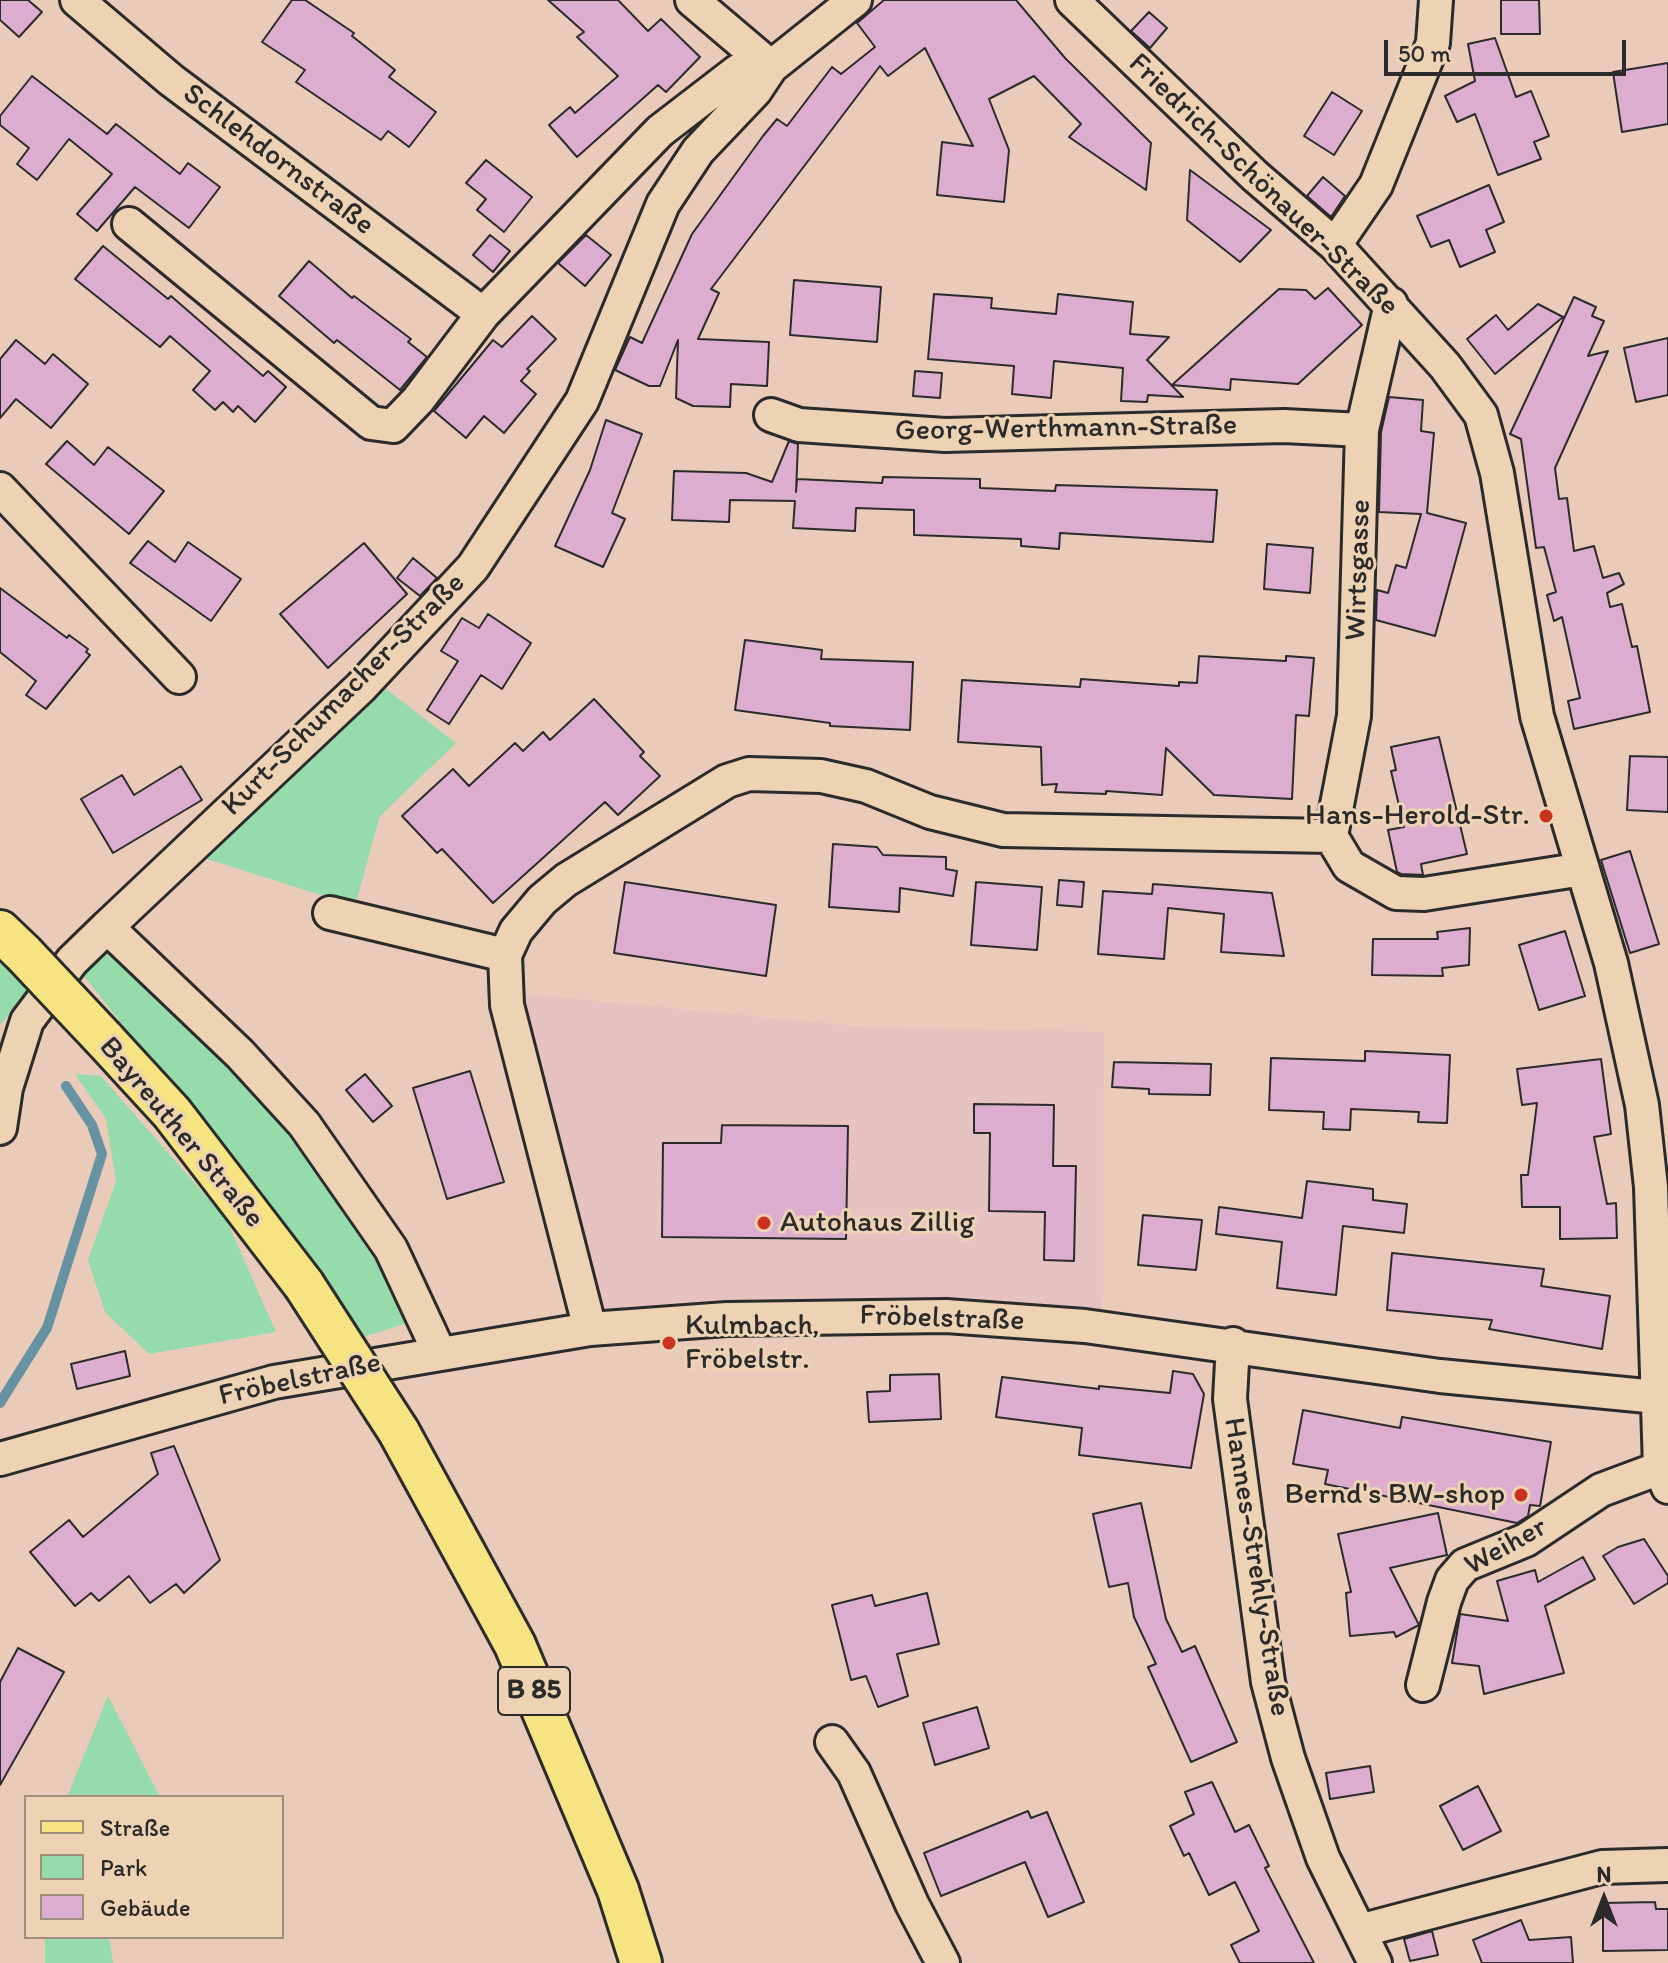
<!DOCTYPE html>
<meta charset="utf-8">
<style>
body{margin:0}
#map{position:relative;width:1668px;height:1963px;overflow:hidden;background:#eacbb9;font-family:Itim,sans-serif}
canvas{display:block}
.legend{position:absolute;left:24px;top:1795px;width:260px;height:144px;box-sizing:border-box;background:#edd2b4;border:2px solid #9f8f7d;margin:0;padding:10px 14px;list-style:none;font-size:24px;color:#2b2b2b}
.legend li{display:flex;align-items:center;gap:16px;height:40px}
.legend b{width:40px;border:2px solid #9f8f7d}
.north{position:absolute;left:1564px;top:1859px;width:80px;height:80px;-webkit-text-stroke:6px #edd2b4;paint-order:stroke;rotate:0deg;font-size:22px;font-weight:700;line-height:32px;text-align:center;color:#2b2b2b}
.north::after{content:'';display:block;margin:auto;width:28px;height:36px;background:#2b2b2b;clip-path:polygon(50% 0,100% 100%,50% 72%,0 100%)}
.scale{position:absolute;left:1384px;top:40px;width:242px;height:36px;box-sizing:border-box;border:4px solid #2b2b2b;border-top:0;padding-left:10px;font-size:24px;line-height:28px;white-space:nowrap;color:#2b2b2b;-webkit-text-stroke:6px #edd2b4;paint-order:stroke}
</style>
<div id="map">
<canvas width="1668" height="1963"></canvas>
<ul class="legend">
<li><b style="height:10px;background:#f6e381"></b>Straße</li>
<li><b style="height:22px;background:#96dcaa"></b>Park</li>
<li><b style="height:22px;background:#dcadcf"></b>Gebäude</li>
</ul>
<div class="north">N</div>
<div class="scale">50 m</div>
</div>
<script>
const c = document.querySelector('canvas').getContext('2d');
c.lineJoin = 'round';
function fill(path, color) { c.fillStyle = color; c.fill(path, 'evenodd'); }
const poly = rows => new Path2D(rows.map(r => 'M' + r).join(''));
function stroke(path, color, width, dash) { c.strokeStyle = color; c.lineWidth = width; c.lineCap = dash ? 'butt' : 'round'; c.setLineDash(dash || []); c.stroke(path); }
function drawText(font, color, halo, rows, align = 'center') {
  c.font = font + ' Itim,sans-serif'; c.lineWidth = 6; c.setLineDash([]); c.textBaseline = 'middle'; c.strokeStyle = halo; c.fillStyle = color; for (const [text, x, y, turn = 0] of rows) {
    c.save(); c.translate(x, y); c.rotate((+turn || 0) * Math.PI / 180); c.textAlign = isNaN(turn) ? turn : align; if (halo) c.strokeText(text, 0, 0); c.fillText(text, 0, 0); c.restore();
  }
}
const built = poly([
 [526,994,865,1027,1104,1032,1103,1319,600,1315,520,1007]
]);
const green = poly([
 [381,685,456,743,380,816,355,906,201,857],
 [107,927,240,1054,423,1318,363,1337,307,1257,72,961],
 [0,954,33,989,0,1025],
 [75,1074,101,1076,226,1219,276,1332,149,1354,105,1312,88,1260,116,1181,106,1119],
 [108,1696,160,1797,67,1797],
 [45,1937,109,1937,113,1963,45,1963]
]);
const stream = poly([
 [0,1403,47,1328,102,1154,92,1125,66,1086]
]);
const building = poly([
 [0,0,28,0,42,12,19,37,0,20,0,0],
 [292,0,305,0,354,33,352,36,395,70,389,77,436,112,409,147,388,131,381,140,296,82,305,70,262,42,292,0],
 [548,0,618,0,648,31,661,19,700,57,666,92,658,85,577,157,549,125,570,107,575,113,618,76,577,37,584,32,548,0],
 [884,0,1016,0,1065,58,1151,143,1146,190,1069,137,1081,124,1034,76,989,99,1009,150,1004,202,937,195,942,142,973,146,925,48,888,76,880,66,711,289,719,293,698,339,769,342,767,386,731,384,730,407,693,406,676,398,678,340,660,386,649,386,615,370,630,337,642,343,692,234,763,136,777,119,787,126,832,67,841,74,875,47,857,23,884,0],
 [1501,0,1539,0,1540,34,1501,34,1501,0],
 [1149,12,1167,28,1150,48,1131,31,1149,12],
 [1495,38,1516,97,1531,91,1549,136,1534,142,1541,159,1498,175,1475,114,1457,122,1445,96,1475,81,1468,44,1495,38],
 [1668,63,1668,124,1622,132,1613,72,1668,63],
 [32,76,107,134,116,124,180,174,188,163,220,187,189,228,135,187,97,231,77,214,112,174,69,139,37,180,17,164,29,148,0,125,0,116,32,76],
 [1332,92,1362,111,1334,155,1304,136,1332,92],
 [486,160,532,197,504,232,477,210,486,199,466,183,486,160],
 [1190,170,1271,230,1240,262,1187,220,1190,170],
 [1323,177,1345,196,1331,217,1307,196,1323,177],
 [1489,185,1504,222,1486,230,1495,252,1460,267,1449,240,1431,247,1417,216,1489,185],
 [490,235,510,251,493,272,473,255,490,235],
 [586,235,611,255,585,286,558,263,586,235],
 [103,246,168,299,171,296,263,376,268,371,286,387,255,422,238,406,233,412,223,402,215,410,193,390,210,371,170,336,160,347,75,279,103,246],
 [309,261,352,298,354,296,411,339,408,342,427,357,400,390,337,340,334,343,279,296,309,261],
 [794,280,881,287,877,342,790,335,794,280],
 [1328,288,1362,325,1298,384,1231,379,1230,390,1172,385,1279,289,1306,290,1315,299,1328,288],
 [934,294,992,298,991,308,1056,314,1058,294,1133,302,1130,334,1169,337,1147,360,1183,397,1148,395,1147,402,1121,401,1123,368,1054,361,1051,398,1012,394,1014,366,928,359,934,294],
 [1574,297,1596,307,1592,316,1604,321,1588,356,1608,351,1555,468,1559,499,1567,498,1574,551,1594,546,1603,578,1619,573,1624,584,1607,593,1610,607,1622,604,1632,647,1637,646,1650,712,1574,729,1568,701,1580,698,1562,617,1554,621,1547,595,1556,592,1544,547,1536,548,1521,439,1510,434,1574,297],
 [1538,304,1563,317,1495,374,1467,339,1496,315,1508,330,1538,304],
 [532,316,556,339,527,369,530,371,521,381,536,394,504,433,484,416,466,438,434,411,493,340,502,347,532,316],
 [1668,338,1668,395,1636,402,1624,348,1668,338],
 [16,340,45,364,53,354,88,384,51,428,16,399,0,418,0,359,16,340],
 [915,371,942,373,940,398,913,396,915,371],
 [1389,397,1423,400,1421,431,1434,433,1427,513,1466,523,1435,636,1376,620,1377,590,1388,593,1396,565,1406,568,1421,514,1379,512,1381,432,1389,397],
 [606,420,642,434,612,513,625,519,603,567,555,546,590,470,606,420],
 [67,441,94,465,108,447,164,491,129,534,46,464,67,441],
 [789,441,798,444,796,492,797,479,882,483,883,477,980,479,980,488,1055,491,1056,485,1217,490,1213,542,1060,533,1059,549,1021,546,1021,539,914,535,914,510,856,508,855,531,793,528,795,501,730,500,729,522,672,520,674,471,746,473,772,482,789,441],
 [148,541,175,562,188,542,241,579,211,621,130,563,148,541],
 [364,543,407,594,328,668,280,614,364,543],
 [1267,544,1313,548,1310,593,1264,589,1267,544],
 [413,558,437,578,420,596,397,578,413,558],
 [0,588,67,638,69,635,88,649,86,652,90,655,46,709,26,695,36,681,0,652,0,588],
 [488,614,531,643,502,689,481,675,449,724,427,710,458,661,441,651,462,618,479,628,488,614],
 [745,640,822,650,821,659,913,662,910,730,830,726,830,723,735,710,745,640],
 [1199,656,1286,661,1286,656,1314,658,1309,716,1296,715,1292,799,1214,795,1166,748,1162,795,1106,791,1106,794,1055,792,1057,784,1042,785,1041,747,958,742,962,680,1080,687,1081,679,1179,686,1179,682,1197,683,1199,656],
 [594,699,644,752,640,756,660,776,618,815,605,802,493,903,442,849,437,853,402,816,453,769,469,786,515,743,523,751,543,732,550,740,594,699],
 [1439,737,1467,854,1421,864,1423,875,1401,874,1397,872,1388,830,1404,827,1391,771,1396,770,1391,747,1439,737],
 [1630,756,1668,757,1668,812,1627,810,1630,756],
 [181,766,202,800,113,853,81,799,122,775,134,795,181,766],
 [833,844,877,847,883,855,946,857,946,869,957,871,953,896,900,888,899,912,829,907,833,844],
 [1630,851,1659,944,1630,953,1601,860,1630,851],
 [1059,880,1084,882,1082,907,1057,905,1059,880],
 [625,882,776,905,766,976,614,953,625,882],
 [976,882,1042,887,1037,950,971,945,976,882],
 [1153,884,1272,893,1284,956,1221,952,1224,914,1168,908,1164,959,1098,954,1103,891,1152,894,1153,884],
 [1470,928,1469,965,1442,968,1443,976,1372,975,1373,939,1438,939,1437,932,1470,928],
 [1565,931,1585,996,1539,1010,1519,945,1565,931],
 [1365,1051,1450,1055,1447,1123,1418,1122,1419,1112,1351,1109,1350,1130,1323,1129,1324,1112,1269,1110,1271,1058,1365,1061,1365,1051],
 [1601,1059,1611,1134,1594,1137,1607,1204,1616,1203,1617,1238,1560,1239,1560,1207,1522,1207,1521,1175,1528,1175,1537,1103,1522,1105,1517,1069,1601,1059],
 [1114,1062,1211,1064,1210,1095,1149,1094,1149,1089,1112,1087,1114,1062],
 [470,1071,504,1182,447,1199,413,1088,470,1071],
 [365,1074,392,1106,373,1122,346,1090,365,1074],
 [974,1104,1054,1105,1053,1166,1076,1166,1074,1261,1044,1260,1045,1212,989,1211,990,1133,974,1133,974,1104],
 [722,1125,848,1126,846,1239,662,1237,663,1143,721,1143,722,1125],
 [1307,1181,1373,1189,1373,1200,1407,1204,1404,1233,1343,1226,1336,1295,1277,1288,1282,1242,1216,1234,1219,1207,1302,1218,1307,1181],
 [1143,1215,1202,1220,1196,1270,1138,1265,1143,1215],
 [1392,1253,1544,1269,1541,1286,1610,1296,1602,1349,1489,1329,1492,1320,1387,1310,1392,1253],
 [125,1351,130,1376,77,1389,71,1364,125,1351],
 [1173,1371,1193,1374,1204,1394,1191,1468,1079,1455,1082,1428,996,1417,1002,1377,1099,1389,1099,1386,1170,1393,1173,1371],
 [939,1374,941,1419,869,1422,867,1392,890,1391,890,1375,939,1374],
 [1303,1410,1400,1428,1402,1417,1551,1442,1540,1506,1530,1505,1528,1516,1517,1523,1325,1484,1328,1470,1293,1464,1303,1410],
 [174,1446,220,1560,184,1593,176,1584,150,1603,129,1576,99,1601,91,1593,75,1606,30,1552,69,1520,83,1537,158,1474,151,1453,174,1446],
 [1141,1503,1166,1619,1182,1652,1195,1646,1237,1742,1191,1762,1148,1667,1156,1664,1134,1617,1128,1583,1109,1587,1093,1514,1141,1503],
 [1438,1513,1447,1555,1390,1568,1419,1625,1396,1637,1394,1632,1350,1636,1346,1593,1351,1592,1338,1534,1438,1513],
 [1644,1539,1668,1576,1668,1583,1634,1604,1603,1556,1618,1547,1644,1539],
 [1583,1557,1595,1579,1545,1606,1564,1673,1484,1694,1479,1666,1452,1663,1460,1614,1508,1621,1497,1581,1535,1570,1538,1582,1583,1557],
 [927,1593,939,1644,897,1654,908,1696,878,1707,866,1676,851,1680,832,1605,872,1595,875,1606,927,1593],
 [18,1648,64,1672,0,1785,0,1682,18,1648],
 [977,1707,989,1748,935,1765,923,1723,977,1707],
 [1370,1766,1374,1792,1330,1799,1326,1773,1370,1766],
 [1212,1782,1235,1832,1249,1825,1269,1866,1265,1868,1314,1963,1240,1963,1231,1945,1259,1931,1235,1882,1209,1895,1189,1853,1184,1856,1170,1826,1194,1814,1185,1792,1212,1782],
 [1478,1786,1501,1831,1463,1850,1440,1806,1478,1786],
 [1028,1811,1031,1818,1047,1812,1084,1902,1048,1917,1025,1862,941,1896,924,1853,1028,1811],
 [1655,1902,1656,1909,1668,1909,1668,1950,1603,1951,1603,1903,1655,1902],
 [1521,1920,1529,1940,1571,1937,1573,1963,1482,1963,1473,1940,1521,1920],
 [1432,1931,1438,1955,1410,1961,1404,1939,1432,1931]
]);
const minor = poly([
 [77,0,171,80,483,314],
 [692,0,771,67],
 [1072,0,1255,176,1335,245,1445,366,1481,415,1497,473,1537,716,1611,963,1642,1105,1651,1187,1660,1468,1668,1487],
 [129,224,371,423,393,426,418,400,483,314,660,131,738,71,771,67],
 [1335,245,1376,185,1433,43,1436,0],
 [771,415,799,425,945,435,1284,426,1362,430],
 [0,489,179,677],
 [1331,836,1354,716,1362,430,1391,304],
 [330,913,505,955],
 [0,1128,6,1088,27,1021,72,961,107,927],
 [590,1329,507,1005,505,955,516,931,542,900,566,880,727,781,749,774,821,776,866,786,930,812,1003,830,1331,836,1349,866,1396,893,1424,894,1583,869],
 [1233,1344,1230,1399,1268,1682,1288,1758,1323,1858,1375,1963],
 [439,1352,391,1249,304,1124,240,1054,107,927,361,687,473,567,582,401,663,204,698,151,755,91,771,67,855,0],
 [0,1459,274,1382,590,1329,727,1319,946,1316,1085,1326,1440,1376,1668,1398],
 [1423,1685,1444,1602,1452,1580,1465,1565,1526,1540,1601,1490,1660,1468],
 [832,1742,854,1773,912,1904,943,1963],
 [1359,1931,1602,1867,1668,1865]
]);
const major = poly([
 [0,931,23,953],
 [104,1039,172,1113,304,1285],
 [399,1432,515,1645,618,1890,641,1963]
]);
const majorBridge = poly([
 [23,953,104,1039],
 [304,1285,399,1432]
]);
const markers = [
 [1546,816,8,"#c8321e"],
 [764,1223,8,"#c8321e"],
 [669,1343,8,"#c8321e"],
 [1521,1495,8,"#c8321e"]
];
const shields = [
 [534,1691,72]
];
const shieldNames = [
 ["B 85",534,1691]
];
const streetNames = [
 ["Schlehdornstraße",278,160,37],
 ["Friedrich-Schönauer-Straße",1263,185,44],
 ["Georg-Werthmann-Straße",1066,429,-1],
 ["Wirtsgasse",1359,570,-88],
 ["Kurt-Schumacher-Straße",344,695,-45],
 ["Bayreuther Straße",181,1133,50],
 ["Fröbelstraße",942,1319,2],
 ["Fröbelstraße",300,1380,-12],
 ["Weiher",1506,1547,-29],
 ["Hannes-Strehly-Straße",1256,1567,81]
];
const poiNames = [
 ["Hans-Herold-Str.",1530,816],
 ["Autohaus Zillig",780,1223,"left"],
 ["Kulmbach,",685,1326,"left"],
 ["Fröbelstr.",685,1360,"left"],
 ["Bernd's BW-shop",1505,1495]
];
fill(built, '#e6c2c0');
fill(green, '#96dcaa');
stroke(stream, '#6792a2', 10);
fill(building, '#dcadcf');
stroke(building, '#2b2b2b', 2);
stroke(minor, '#2b2b2b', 38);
stroke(major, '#2b2b2b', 46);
stroke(minor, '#edd2b4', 32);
stroke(major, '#f6e381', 40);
stroke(majorBridge, '#2b2b2b', 46, []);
stroke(majorBridge, '#f6e381', 40);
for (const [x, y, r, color] of markers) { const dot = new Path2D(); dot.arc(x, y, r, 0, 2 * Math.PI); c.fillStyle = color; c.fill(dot); stroke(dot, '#edd2b4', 3); }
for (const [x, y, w] of shields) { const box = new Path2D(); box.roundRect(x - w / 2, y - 24, w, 48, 6); c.fillStyle = '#edd2b4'; c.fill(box); stroke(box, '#2b2b2b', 2); }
drawText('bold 28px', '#2b2b2b', null, shieldNames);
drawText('30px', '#2b2b2b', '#edd2b4', streetNames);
drawText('30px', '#2b2b2b', '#edd2b4', poiNames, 'right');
</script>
